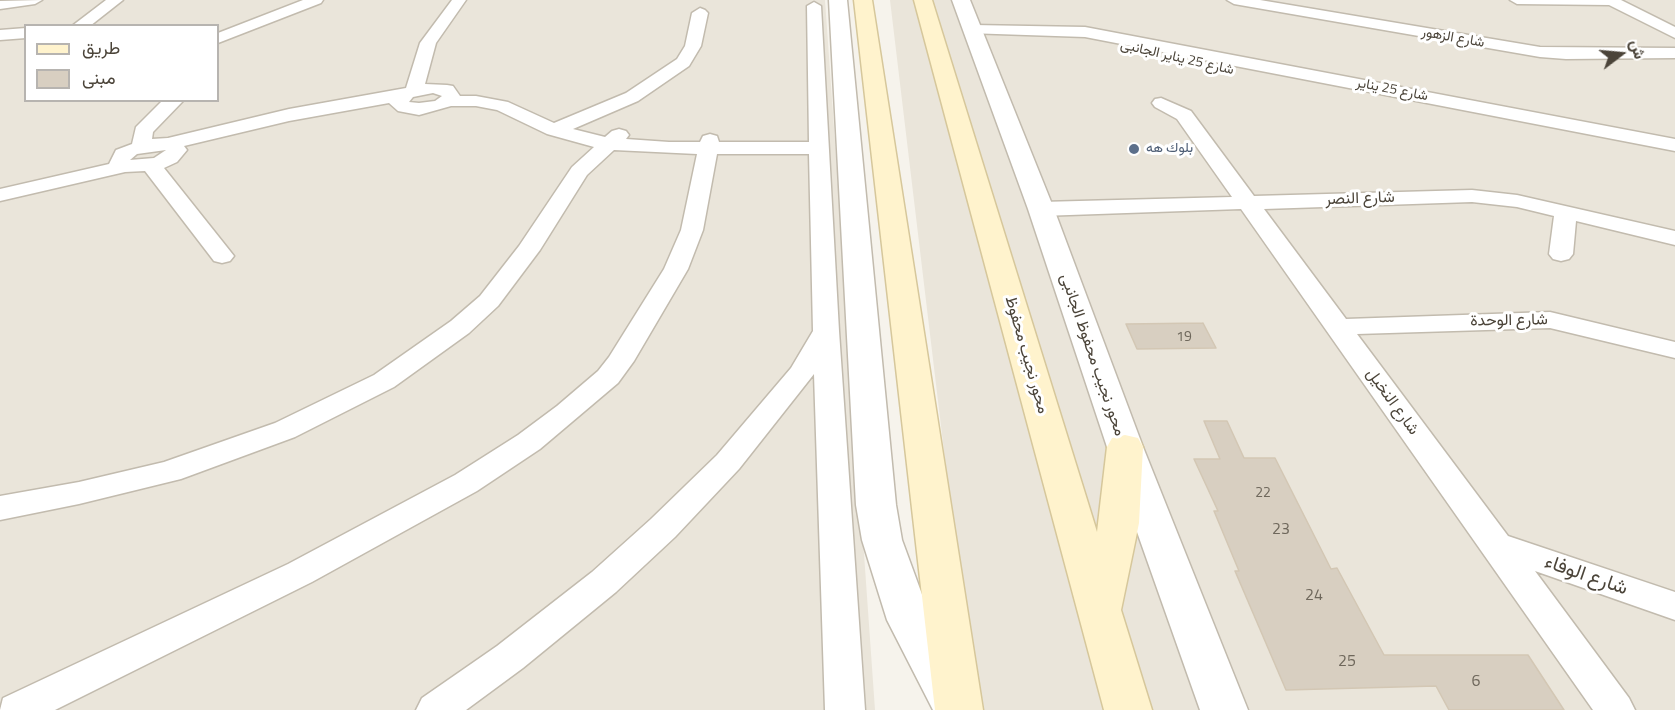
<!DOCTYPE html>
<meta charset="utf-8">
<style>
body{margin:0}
#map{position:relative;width:1675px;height:710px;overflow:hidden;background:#f6f3ec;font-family:"Titillium Web",Vazirmatn,sans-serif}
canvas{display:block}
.legend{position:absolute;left:24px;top:24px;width:195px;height:78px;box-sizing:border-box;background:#fff;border:2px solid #b7b4b0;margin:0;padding:8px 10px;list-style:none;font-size:18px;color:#4b4439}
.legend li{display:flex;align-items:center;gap:12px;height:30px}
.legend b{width:30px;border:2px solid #b7b4b0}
.north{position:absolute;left:1591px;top:24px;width:60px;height:60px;-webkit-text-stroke:4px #fff;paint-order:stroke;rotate:74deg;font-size:16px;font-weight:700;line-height:24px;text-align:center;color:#4b4439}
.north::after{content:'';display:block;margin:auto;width:21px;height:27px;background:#4b4439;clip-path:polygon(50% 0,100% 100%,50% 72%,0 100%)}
</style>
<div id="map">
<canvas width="1675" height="710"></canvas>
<ul class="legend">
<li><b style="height:8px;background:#fff3cd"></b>طريق</li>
<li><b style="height:16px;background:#d8cfc1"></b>مبنى</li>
</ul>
<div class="north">ش</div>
</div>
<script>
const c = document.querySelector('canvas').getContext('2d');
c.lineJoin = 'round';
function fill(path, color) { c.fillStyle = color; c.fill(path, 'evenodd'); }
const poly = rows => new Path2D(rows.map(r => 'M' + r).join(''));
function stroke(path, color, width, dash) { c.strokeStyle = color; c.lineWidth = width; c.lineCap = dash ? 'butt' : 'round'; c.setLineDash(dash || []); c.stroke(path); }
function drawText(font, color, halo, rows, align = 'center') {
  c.font = font + ' "Titillium Web",Vazirmatn,sans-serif'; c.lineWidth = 6; c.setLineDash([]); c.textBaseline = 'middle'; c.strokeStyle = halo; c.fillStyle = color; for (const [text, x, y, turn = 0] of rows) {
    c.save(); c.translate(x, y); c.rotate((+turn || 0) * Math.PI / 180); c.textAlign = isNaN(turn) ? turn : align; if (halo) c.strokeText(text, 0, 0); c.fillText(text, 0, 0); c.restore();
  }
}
const residential = poly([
 [0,0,825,0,875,710,0,710],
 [26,26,218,26,218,100,26,100],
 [890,0,1675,0,1675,710,975,710]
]);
const building = poly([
 [1203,323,1216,348,1137,349,1126,324,1203,323],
 [1204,421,1227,421,1244,458,1275,458,1331,569,1337,568,1384,655,1528,655,1564,710,1449,710,1436,686,1286,690,1235,571,1239,571,1214,511,1218,511,1194,459,1220,459,1204,421]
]);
const minor = poly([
 [42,0,35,4,0,9,0,1,42,0],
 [106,0,123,0,90,26,72,26,106,0],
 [303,0,323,0,321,3,218,43,218,33,303,0],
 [452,0,466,0,436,43,425,84,447,85,453,86,460,96,476,96,508,102,554,123,626,93,677,59,685,46,692,13,700,8,705,10,708,13,701,46,689,66,638,101,573,129,605,137,612,131,619,129,626,131,629,135,626,139,669,142,700,142,703,136,710,134,717,136,719,142,809,142,807,6,814,2,821,6,839,331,865,710,825,710,814,374,739,469,675,537,616,592,523,668,466,710,416,710,422,698,497,646,592,572,651,519,717,455,791,368,813,331,809,154,717,154,703,230,688,269,634,361,618,383,540,449,477,491,312,582,55,710,0,710,3,698,288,564,455,475,518,435,557,406,598,371,609,357,664,269,681,230,697,154,614,150,587,175,540,250,498,306,469,333,394,387,295,437,181,479,79,504,0,520,0,496,79,482,164,462,275,423,374,375,451,321,480,296,519,246,572,167,594,147,547,134,497,110,476,106,451,106,419,115,398,111,389,103,289,121,184,146,187,150,177,162,164,168,234,256,230,261,222,263,214,261,145,171,125,172,0,201,0,189,109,164,116,150,132,144,136,127,163,100,184,100,153,132,152,139,168,138,289,109,406,88,420,43,452,0],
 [433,93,442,96,435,101,419,103,409,102,413,97,433,93],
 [166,150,154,158,130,160,137,154,166,150],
 [1227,0,1260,0,1540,47,1675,48,1675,58,1566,59,1540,57,1234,4,1227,0],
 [1510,0,1621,0,1675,27,1675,38,1609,5,1517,4,1510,0],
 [973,25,1085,27,1675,139,1675,151,1085,37,967,33,965,30,973,25],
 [26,28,26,38,0,40,0,30,26,28],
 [1161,98,1191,111,1254,196,1472,190,1517,195,1675,231,1675,245,1576,221,1573,254,1569,259,1561,261,1553,259,1549,254,1554,216,1517,207,1472,202,1264,209,1346,319,1550,312,1675,342,1675,358,1550,328,1357,334,1508,536,1675,592,1675,620,1535,571,1629,698,1635,710,1593,710,1241,209,1041,216,1033,214,1030,209,1033,204,1041,202,1232,197,1177,119,1155,107,1152,103,1155,99,1161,98]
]);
const tertiary = poly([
 [829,0,847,0,896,505,902,540,931,619,982,710,933,710,887,620,862,540,856,505,829,0],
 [952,0,970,0,1054,209,1143,447,1248,710,1200,710,1107,447,1028,209,952,0]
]);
const secondary = poly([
 [854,0,872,0,983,710,935,710,854,0],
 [914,0,932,0,1097,532,1107,447,1112,438,1125,435,1138,438,1143,447,1139,523,1121,610,1152,710,1104,710,914,0]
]);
const markers = [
 [1134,149,6,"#5c6f8a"]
];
const farStreetnames = [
 ["شارع الزهور",1453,38,10],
 ["شارع 25 يناير الجانبى",1177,58,13],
 ["شارع 25 يناير",1392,90,11]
];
const farServicenames = [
 ["بلوك هه",1146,149]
];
const numberNames = [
 ["19",1184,338],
 ["22",1263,494]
];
const streetNames = [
 ["شارع النصر",1360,199,-2],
 ["شارع الوحدة",1509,321,-1],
 ["محور نجيب محفوظ",1026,355,74],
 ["محور نجيب محفوظ الجانبى",1092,355,71],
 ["شارع النخيل",1392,402,54]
];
const nearNumbernames = [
 ["23",1281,530],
 ["24",1314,596],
 ["25",1347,662],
 ["6",1476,682]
];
const nearStreetnames = [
 ["شارع الوفاء",1586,576,19]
];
fill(residential, '#eae5da');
fill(building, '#d8cfc1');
stroke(building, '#d3c7b4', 1.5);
stroke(minor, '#c2bbae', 3);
stroke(tertiary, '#c2bbae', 3);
stroke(secondary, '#d6c79b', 3);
fill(minor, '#fff');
fill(tertiary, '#fff');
fill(secondary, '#fff3cd');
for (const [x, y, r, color] of markers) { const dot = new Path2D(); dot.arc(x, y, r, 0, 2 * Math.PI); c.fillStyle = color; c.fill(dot); stroke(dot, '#fff', 2); }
drawText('14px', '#4b4439', '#fff', farStreetnames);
drawText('14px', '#4e5e75', '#fff', farServicenames, 'left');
drawText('14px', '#6e675b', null, numberNames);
drawText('16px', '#4b4439', '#fff', streetNames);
drawText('16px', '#6e675b', null, nearNumbernames);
drawText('20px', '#4b4439', '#fff', nearStreetnames);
</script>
